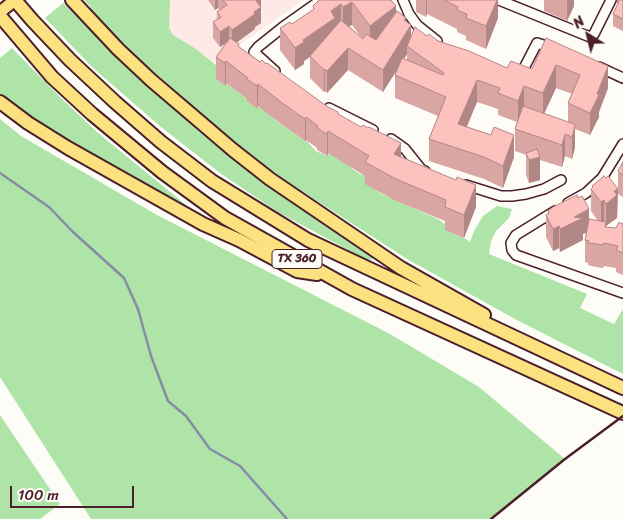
<!DOCTYPE html>
<style>
body{margin:0}
#map{position:relative;width:623px;height:519px;overflow:hidden;background:#fdfcf7;font-family:Sriracha,sans-serif}
canvas{display:block}
.north{position:absolute;left:563px;top:10px;width:50px;height:50px;-webkit-text-stroke:4px #fdfcf7;paint-order:stroke;rotate:324deg;font-size:14px;font-weight:700;line-height:20px;text-align:center;color:#4a1f2b}
.north::after{content:'';display:block;margin:auto;width:18px;height:22px;background:#4a1f2b;clip-path:polygon(50% 0,100% 100%,50% 72%,0 100%)}
.scale{position:absolute;left:10px;top:486px;width:124px;height:22px;box-sizing:border-box;border:2px solid #4a1f2b;border-top:0;padding-left:6px;font-size:15px;line-height:18px;white-space:nowrap;color:#4a1f2b;-webkit-text-stroke:4px #fdfcf7;paint-order:stroke}
</style>
<div id="map">
<canvas width="623" height="519"></canvas>
<div class="north">N</div>
<div class="scale">100 m</div>
</div>
<script>
const c = document.querySelector('canvas').getContext('2d');
c.lineJoin = 'round';
function fill(path, color) { c.fillStyle = color; c.fill(path, 'evenodd'); }
const poly = rows => new Path2D(rows.map(r => 'M' + r).join(''));
function stroke(path, color, width, dash) { c.strokeStyle = color; c.lineWidth = width; c.lineCap = dash ? 'butt' : 'round'; c.setLineDash(dash || []); c.stroke(path); }
function drawText(font, color, halo, rows, align = 'center') {
  c.font = font + ' Sriracha,sans-serif'; c.lineWidth = 4.5; c.setLineDash([]); c.textBaseline = 'middle'; c.strokeStyle = halo; c.fillStyle = color; for (const [text, x, y, turn = 0] of rows) {
    c.save(); c.translate(x, y); c.rotate((+turn || 0) * Math.PI / 180); c.textAlign = isNaN(turn) ? turn : align; if (halo) c.strokeText(text, 0, 0); c.fillText(text, 0, 0); c.restore();
  }
}
const built = poly([
 [159,0,304,0,197,74,166,52]
]);
const green = poly([
 [84,0,170,0,169,28,173,35,196,49,222,70,217,80,224,85,226,83,248,100,257,109,263,101,275,120,305,141,306,140,316,151,327,156,328,153,353,166,351,168,360,174,370,176,366,184,384,195,395,198,394,200,438,219,446,225,445,230,464,238,470,242,474,231,483,216,497,206,512,209,509,218,496,231,491,241,489,254,587,294,580,308,614,324,623,309,623,374,515,319,407,259,291,184,243,150,144,63,89,10,91,7],
 [63,3,111,51,198,131,240,165,291,202,368,253,373,259,367,260,276,211,220,173,161,127,92,67,48,21,45,18],
 [12,48,61,98,97,132,186,205,185,207,181,206,119,174,9,103,0,96,0,58],
 [0,119,21,136,157,215,390,334,479,387,565,459,491,519,91,519,0,377],
 [0,415,60,504,40,519,0,519]
]);
const stream = poly([
 [0,173,49,207,73,232,124,278,138,309,151,356,168,401,186,416,210,449,240,466,287,519]
]);
const minor = poly([
 [403,0,409,14,417,25,437,41],
 [499,0,590,37,594,34,611,0],
 [599,67,623,78],
 [275,71,254,52,258,47,283,27,321,0],
 [518,75,522,72,537,43,552,48],
 [329,108,373,130],
 [391,139,405,149,421,169,425,171],
 [466,185,501,196,512,196,526,194,544,189,561,180],
 [568,203,586,193,602,178,623,144],
 [555,211,516,235,511,243,512,250,516,255,623,293]
]);
const major = poly([
 [0,12,15,0]
]);
const highway = poly([
 [15,0,32,20,70,60,115,102,161,142,212,181,308,240,623,388],
 [72,0,118,49,151,80,233,150,270,179,401,268,484,315],
 [0,16,52,77,92,114,162,172,225,218,352,289,623,413],
 [0,102,28,123,68,148,203,224,239,240,297,271,317,274]
]);
const rail = poly([
 [491,519,565,459,623,416]
]);
const wall = poly([
 [208,0,261,0,261,23,255,27,255,29,237,42,239,47,260,62,338,114,476,207,464,238,445,230,445,221,396,201,365,184,365,176,328,153,327,156,317,150,317,148,306,140,305,141,281,124,258,106,257,109,247,101,247,99,226,83,225,86,216,79,216,57,226,43,220,47,213,38,213,22,217,19,217,12,220,10,218,8,215,10],
 [391,0,396,13,406,21,411,36,427,36,507,68,532,69,546,38,608,88,599,112,599,117,590,135,575,129,575,148,572,159,565,156,562,167,540,160,540,180,529,183,526,175,526,155,515,151,515,129,517,122,498,115,498,109,477,102,467,127,514,157,503,188,484,179,429,161,429,139,438,116,395,98,395,75,397,69,383,92,348,70,327,93,325,91,324,92,310,78,310,57,304,61,304,64,295,70,280,50,280,28,292,24,313,10,313,6,317,2],
 [352,25,361,37,349,26],
 [407,54,407,60,404,59],
 [556,88,572,94,568,103,568,122,544,114],
 [416,0,498,0,498,18,486,49,466,40,466,36,457,32,457,29,427,14,426,17,416,12],
 [544,0,574,0,574,6,567,21,544,11],
 [617,0,623,0,623,31,613,26,613,14,617,5],
 [623,162,623,197,618,194,617,218,606,226,606,225,606,227,616,228,622,224,623,223,623,275,616,272,616,268,604,266,603,268,596,267,588,265,588,263,585,262,585,240,586,233,583,234,583,240,560,252,559,248,553,251,546,237,546,215,548,214,548,211,598,221,591,211,591,189,592,188,592,186,618,188,618,171]
]);
const shadedWall = poly([
 [215,0,218,0,218,8,215,10],
 [258,0,261,0,261,23,255,27,255,29,232,46,232,30],
 [426,0,427,0,427,14,426,17],
 [497,0,498,0,498,18,486,49,486,26],
 [567,0,574,0,574,6,567,21],
 [352,2,352,25,343,29,343,7],
 [341,4,341,26,310,56,310,57,304,61,304,64,295,70,295,48,331,11],
 [396,6,396,28,370,48,370,26],
 [406,18,406,33,411,25,411,47,407,46,407,54,383,92,383,70],
 [229,26,229,41,220,47,220,32],
 [348,48,348,70,327,93,327,71],
 [226,61,226,83,225,86,225,63],
 [556,65,556,88,543,116,543,93],
 [608,66,608,88,599,112,599,117,590,135,590,113],
 [325,69,325,91,324,92,324,70],
 [477,80,477,102,458,146,458,124],
 [258,84,258,106,257,109,257,86],
 [524,86,524,108,518,123,518,101],
 [306,117,306,140,305,141,305,119],
 [575,126,575,148,572,159,572,137],
 [328,131,328,153,327,156,327,134],
 [565,134,565,156,562,167,562,145],
 [514,135,514,157,503,188,503,166],
 [401,143,401,165,394,154],
 [540,157,540,180,529,183,529,160],
 [476,185,476,207,464,238,464,215],
 [618,189,617,218,606,226,606,204,614,191],
 [604,200,604,223,601,225,601,202],
 [589,209,589,231,583,234,583,240,560,252,560,229,574,217],
 [559,226,559,248,553,251,553,229]
]);
const building = poly([
 [223,0,258,0,256,1,261,7,254,12,255,14,232,30,229,26,220,32,213,22,221,17,217,12,227,5,223,0],
 [319,0,391,0,396,6,370,26,352,2,343,7,341,4,331,11,335,18,303,40,304,42,295,48,280,28,290,22,292,24,314,9,313,6,319,0],
 [444,0,497,0,486,26,466,18,467,14,457,10,458,7,444,0],
 [617,0,623,0,623,19,613,14,619,1,617,0],
 [397,11,406,18,404,20,411,25,383,70,348,48,327,71,325,69,324,70,310,56,341,20,363,39,366,34,376,40,397,11],
 [415,27,427,36,429,34,438,41,469,51,507,68,511,61,532,69,546,38,608,66,597,94,599,95,590,113,568,103,580,75,556,65,543,93,524,86,518,101,498,93,500,88,477,80,458,124,491,135,494,127,514,135,503,166,484,157,429,139,446,97,395,75,402,58,443,75,444,73,407,46,415,27],
 [230,38,239,44,238,46,260,62,262,60,266,64,267,63,328,107,338,112,338,114,361,127,363,125,368,128,369,127,401,143,394,154,456,180,457,177,476,185,464,215,445,207,446,200,396,179,365,162,369,156,328,131,327,134,317,128,318,126,306,117,305,119,281,102,258,84,257,86,247,79,248,78,226,61,225,63,216,57,230,38],
 [523,106,574,124,575,126,572,137,565,134,562,145,515,129,523,106],
 [537,149,540,157,529,160,526,153,537,149],
 [623,162,623,175,618,171,623,162],
 [604,176,606,178,608,176,618,189,614,191,617,195,606,204,604,200,601,202,591,189,593,187,592,186,604,176],
 [577,195,578,198,582,196,589,209,574,217,583,218,560,229,559,226,553,229,546,215,549,213,548,211,553,207,577,195],
 [589,219,606,222,605,227,616,228,619,222,622,224,623,223,623,253,616,250,618,246,604,243,603,245,596,244,588,243,589,241,585,240,589,219]
]);
const shields = [
 [297,259,50]
];
const shieldNames = [
 ["TX 360",297,259]
];
fill(built, '#fdeae6');
fill(green, '#aee4a7');
stroke(stream, '#858da6', 2.5);
stroke(minor, '#4a1f2b', 12);
stroke(major, '#4a1f2b', 15);
stroke(highway, '#4a1f2b', 16);
stroke(minor, '#fdfcf7', 9);
stroke(major, '#fbe180', 11);
stroke(highway, '#fbe180', 12);
stroke(rail, '#4a1f2b', 2.5);
fill(wall, '#daa6a3');
fill(shadedWall, '#b18785');
fill(building, '#fdc1be');
stroke(building, '#b18785', 1);
for (const [x, y, w] of shields) { const box = new Path2D(); box.roundRect(x - w / 2, y - 9.5, w, 19, 4); c.fillStyle = '#fdfcf7'; c.fill(box); stroke(box, '#4a1f2b', 1); }
drawText('bold 12px', '#4a1f2b', null, shieldNames);
</script>
